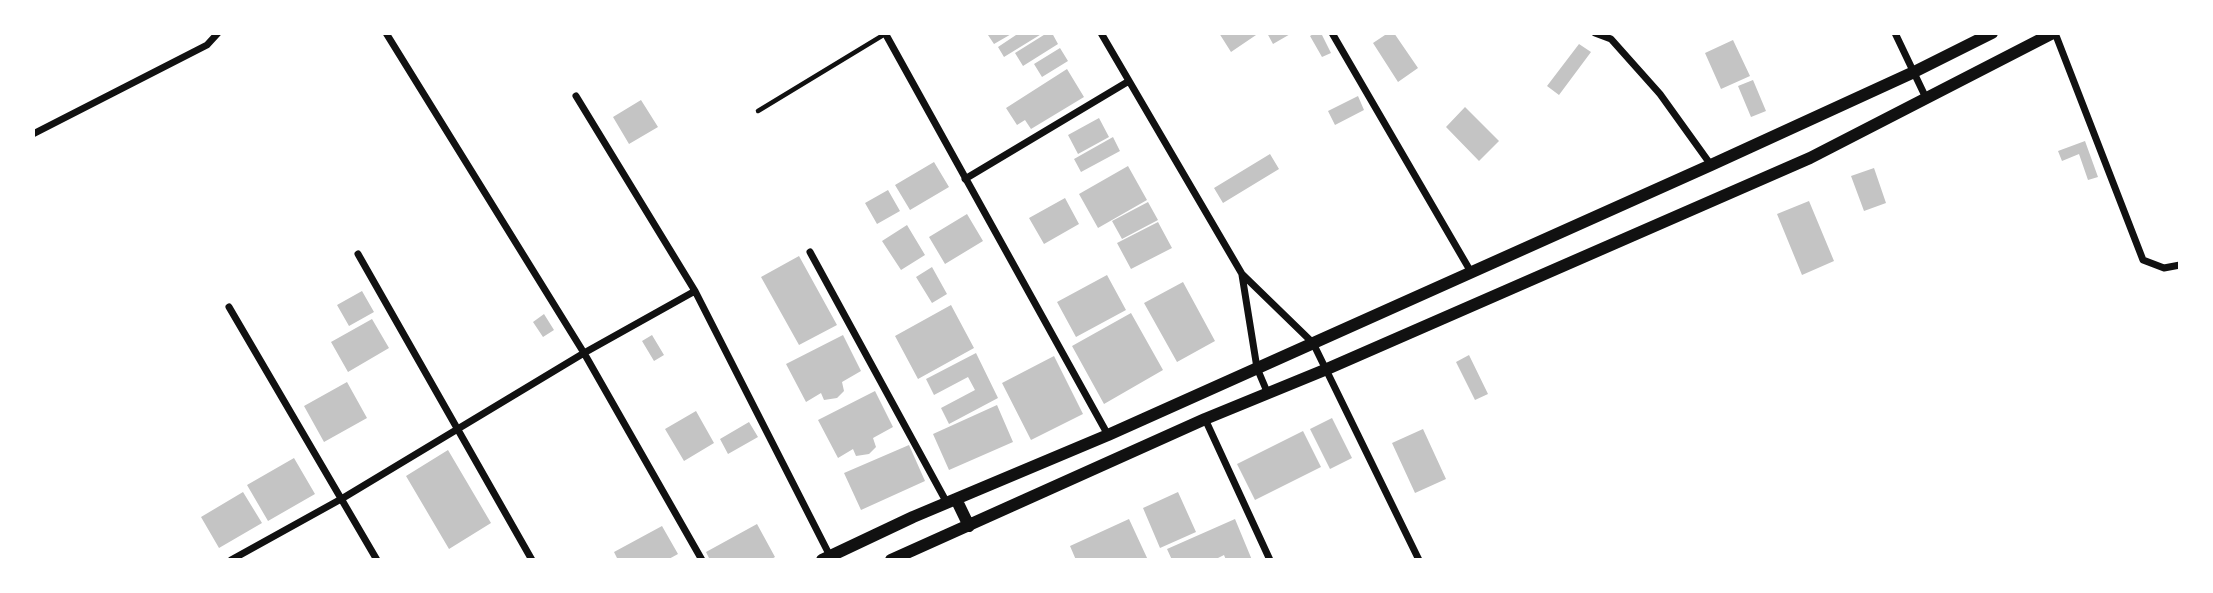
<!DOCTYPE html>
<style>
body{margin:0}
#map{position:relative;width:2213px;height:593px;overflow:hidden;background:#fff;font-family:"Source Serif 4",serif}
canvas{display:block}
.frame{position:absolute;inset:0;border:35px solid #fff;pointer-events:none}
</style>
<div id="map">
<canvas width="2213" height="593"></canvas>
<div class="frame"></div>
</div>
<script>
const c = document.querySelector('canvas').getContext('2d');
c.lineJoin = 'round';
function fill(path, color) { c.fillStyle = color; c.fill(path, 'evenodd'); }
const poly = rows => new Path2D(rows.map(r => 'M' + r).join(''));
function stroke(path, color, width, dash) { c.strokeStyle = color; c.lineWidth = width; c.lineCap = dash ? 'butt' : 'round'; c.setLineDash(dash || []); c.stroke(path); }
const building = poly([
 [990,33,1013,33,994,44,988,35],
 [1019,33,1043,33,1004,57,998,47],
 [1047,33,1052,33,1058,44,1023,66,1015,53],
 [1219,33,1259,33,1231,52],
 [1267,33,1292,33,1273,44],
 [1315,33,1321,33,1331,53,1322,57,1310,36],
 [1388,33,1394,33,1418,68,1398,82,1373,43],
 [1733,40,1750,76,1721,89,1705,53],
 [1579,44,1591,52,1559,95,1547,86],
 [1060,48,1068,61,1042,77,1034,64],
 [1067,69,1084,97,1031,129,1025,120,1017,125,1006,108],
 [1753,80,1766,111,1751,117,1738,86],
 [1358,96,1364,110,1335,125,1328,111],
 [641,100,658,127,629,144,613,117],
 [1465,107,1499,141,1479,161,1446,127],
 [1099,118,1109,137,1078,154,1068,135],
 [1113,137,1120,151,1081,172,1074,159],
 [2085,141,2098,177,2088,180,2079,154,2062,161,2058,151],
 [1270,154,1279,169,1223,203,1214,188],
 [934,162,949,187,910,210,895,185],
 [1128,166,1147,200,1098,228,1079,194],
 [1874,168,1886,203,1864,211,1851,176],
 [888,190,900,211,877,224,865,203],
 [1065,198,1079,224,1044,244,1029,218],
 [1809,201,1834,261,1802,275,1777,214],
 [1148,202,1158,220,1122,239,1112,221],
 [967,214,983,241,945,264,929,237],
 [1158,222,1172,248,1131,269,1117,243],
 [907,225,925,255,901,270,882,241],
 [799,256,837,325,799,345,761,277],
 [932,267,947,294,932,303,916,277],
 [1107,275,1126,310,1076,337,1057,302],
 [1183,282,1215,341,1177,362,1144,303],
 [362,291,374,312,349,326,337,305],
 [951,305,974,348,918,379,895,336],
 [1131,313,1163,370,1104,404,1072,346],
 [544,314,554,330,543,337,533,322],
 [372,319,389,348,348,372,331,342],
 [652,335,664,355,654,361,642,341],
 [843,335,861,371,842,382,844,391,837,398,824,400,821,393,806,402,786,364],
 [976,353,998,398,949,424,941,408,975,390,968,377,934,395,926,379],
 [1469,355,1488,394,1475,400,1456,362],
 [1054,356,1083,414,1031,440,1002,383],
 [347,382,367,418,324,442,304,406],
 [875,391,893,427,873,438,876,447,869,454,856,456,853,449,838,458,818,420],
 [997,405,1013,442,949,470,933,434],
 [696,411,714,443,684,461,665,429],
 [1332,418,1352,458,1330,469,1310,429],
 [749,422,758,437,728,454,720,439],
 [1423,429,1446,479,1415,493,1392,443],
 [1303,431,1321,467,1255,500,1237,464],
 [909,445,925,481,861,510,844,473],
 [448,450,491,523,449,549,406,476],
 [294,458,315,494,268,521,247,485],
 [243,492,262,523,219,548,201,517],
 [1178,492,1196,532,1160,548,1143,508],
 [1129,519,1148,560,1076,560,1070,546],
 [1235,519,1252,560,1226,560,1224,555,1214,560,1172,560,1167,549],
 [757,524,775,557,770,560,710,560,706,552],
 [662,526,678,554,667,560,618,560,614,552]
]);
const service = poly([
 [758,111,885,34]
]);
const minor = poly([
 [386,33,584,353,702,560],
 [885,33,1108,435],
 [1101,33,1242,274,1313,343,1419,560],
 [1332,33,1471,272],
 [1595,33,1611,39,1660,94,1711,165],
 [1895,33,1926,98],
 [2055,33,2143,260,2164,268,2180,265],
 [33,134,207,45,218,33],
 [965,179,1129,81],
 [810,252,947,503],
 [358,254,532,560],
 [1242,275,1257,368,1268,394],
 [695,291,830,556],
 [229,307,377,560],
 [1205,419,1270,560],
 [231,560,343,498,584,353,695,291,576,96]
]);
const secondary = poly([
 [956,499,969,526],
 [822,560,913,517,1108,435,1711,165,1914,72,1992,33],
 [891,560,1205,419,1327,369,1810,158,2053,33]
]);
fill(building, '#c4c4c4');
stroke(service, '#111', 4.5);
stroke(minor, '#111', 7);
stroke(secondary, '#111', 12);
</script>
